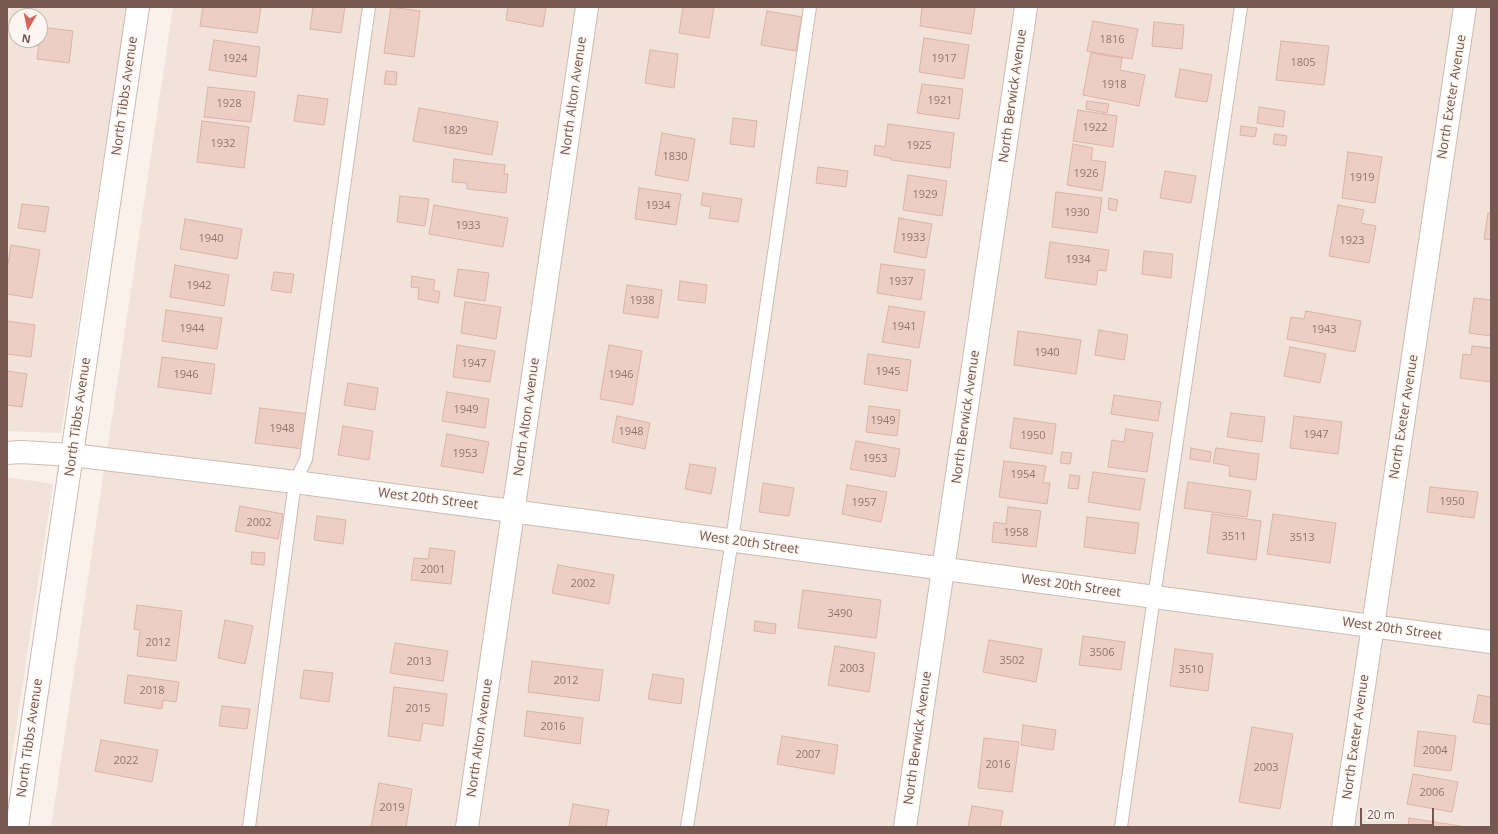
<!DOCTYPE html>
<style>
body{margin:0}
#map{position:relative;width:1498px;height:834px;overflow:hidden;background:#faf2ea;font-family:"Open Sans",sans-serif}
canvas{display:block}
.frame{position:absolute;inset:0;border:8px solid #735750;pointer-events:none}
.north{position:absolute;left:8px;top:8px;width:40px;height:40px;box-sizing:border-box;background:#fdf6f0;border:1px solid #c6b6b0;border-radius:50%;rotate:189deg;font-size:11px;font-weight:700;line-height:16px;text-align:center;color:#735750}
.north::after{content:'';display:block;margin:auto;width:14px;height:18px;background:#d7655d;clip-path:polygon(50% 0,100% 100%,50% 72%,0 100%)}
.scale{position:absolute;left:1360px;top:808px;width:74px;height:18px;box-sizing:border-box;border:2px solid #735750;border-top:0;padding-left:5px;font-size:12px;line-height:14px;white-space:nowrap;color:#735750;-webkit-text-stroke:3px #fdf6f0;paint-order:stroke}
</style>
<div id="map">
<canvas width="1498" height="834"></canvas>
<div class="frame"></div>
<div class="north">N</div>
<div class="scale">20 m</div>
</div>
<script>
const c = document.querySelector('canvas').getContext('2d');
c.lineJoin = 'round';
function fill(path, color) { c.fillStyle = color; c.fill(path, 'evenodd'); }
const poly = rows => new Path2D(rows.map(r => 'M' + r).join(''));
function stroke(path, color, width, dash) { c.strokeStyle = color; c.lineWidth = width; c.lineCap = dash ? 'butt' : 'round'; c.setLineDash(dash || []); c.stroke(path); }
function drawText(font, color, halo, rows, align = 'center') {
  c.font = font + ' "Open Sans",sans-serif'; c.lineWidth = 3; c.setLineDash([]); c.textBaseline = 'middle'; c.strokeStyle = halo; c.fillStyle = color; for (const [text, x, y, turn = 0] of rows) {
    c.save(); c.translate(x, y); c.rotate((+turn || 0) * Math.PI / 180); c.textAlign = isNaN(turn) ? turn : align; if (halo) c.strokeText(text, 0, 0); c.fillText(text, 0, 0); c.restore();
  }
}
const residential = poly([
 [7,7,127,7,61,433,7,431],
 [16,16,40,16,40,40,16,40],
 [173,7,1491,7,1491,827,51,827],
 [7,477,53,484,7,788]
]);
const building = poly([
 [203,7,261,7,257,33,200,26,203,7],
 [313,7,345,7,341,33,310,29,313,7],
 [391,7,420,11,414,57,384,53,391,7],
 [508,7,546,7,543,27,506,20,508,7],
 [683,7,714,7,709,38,679,33,683,7],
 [922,7,975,7,971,34,920,26,922,7],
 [767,11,802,17,796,51,761,45,767,11],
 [1093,21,1138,29,1132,59,1087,51,1093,21],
 [1154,22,1184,25,1182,49,1152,46,1154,22],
 [41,27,73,31,69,63,37,59,41,27],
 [924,38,969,45,964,79,919,72,924,38],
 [214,40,260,47,256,77,209,70,214,40],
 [1281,41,1329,46,1324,85,1276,80,1281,41],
 [650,50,678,54,674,88,645,83,650,50],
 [1091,53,1122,58,1120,70,1145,75,1139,106,1083,95,1091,53],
 [1180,69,1212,75,1207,102,1175,97,1180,69],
 [386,71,397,72,396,85,384,84,386,71],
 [922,84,963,89,959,119,917,113,922,84],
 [208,87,255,92,251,122,204,117,208,87],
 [298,95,328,99,324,125,294,121,298,95],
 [1087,101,1109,104,1107,113,1086,109,1087,101],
 [1259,107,1285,111,1283,127,1257,123,1259,107],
 [419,108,498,122,492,155,413,141,419,108],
 [1078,110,1117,116,1113,147,1073,141,1078,110],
 [733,118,757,121,754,147,730,144,733,118],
 [202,121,249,127,244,168,197,162,202,121],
 [888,124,954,133,950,168,891,160,891,158,874,155,875,145,885,147,888,124],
 [1241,126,1257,128,1255,137,1240,135,1241,126],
 [662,133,695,139,688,181,655,175,662,133],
 [1275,134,1287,136,1285,146,1273,144,1275,134],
 [1073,144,1093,148,1091,160,1106,162,1102,191,1067,185,1073,144],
 [1348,152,1382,157,1375,203,1342,198,1348,152],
 [454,159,505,165,504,174,508,174,506,193,467,189,467,183,452,182,454,159],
 [818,167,848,171,846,187,816,183,818,167],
 [1165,171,1196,176,1191,203,1160,198,1165,171],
 [908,175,947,181,942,216,903,210,908,175],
 [639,188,681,194,676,225,635,219,639,188],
 [1056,192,1102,198,1097,233,1052,227,1056,192],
 [703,193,742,199,738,222,709,218,711,207,701,205,703,193],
 [400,196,429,199,425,226,397,222,400,196],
 [1109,198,1118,200,1116,211,1108,209,1109,198],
 [22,204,49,207,45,232,18,228,22,204],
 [434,205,508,218,503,247,429,234,434,205],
 [1338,205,1364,210,1361,223,1376,226,1369,263,1329,256,1338,205],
 [1488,213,1491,213,1491,240,1484,239,1488,213],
 [899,218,932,224,926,258,894,252,899,218],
 [185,219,242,229,237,259,180,249,185,219],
 [1050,242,1109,250,1106,271,1098,270,1096,285,1045,278,1050,242],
 [11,245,40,250,32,298,7,294,7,270,11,245],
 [1144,251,1173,254,1171,278,1142,274,1144,251],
 [881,264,925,270,921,300,877,293,881,264],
 [175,265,229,275,224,306,170,297,175,265],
 [458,269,489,273,485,301,454,296,458,269],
 [274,272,294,274,291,293,271,290,274,272],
 [412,276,435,280,433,290,440,292,438,303,418,299,419,288,411,287,412,276],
 [680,281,707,285,705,303,678,300,680,281],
 [627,285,662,290,658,318,623,313,627,285],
 [1474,298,1491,300,1491,336,1469,333,1474,298],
 [465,302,501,307,496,339,461,333,465,302],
 [889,306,925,312,919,348,882,342,889,306],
 [166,310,222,318,217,349,162,341,166,310],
 [1306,311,1361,321,1355,352,1287,339,1291,317,1304,319,1306,311],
 [7,321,35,325,31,357,7,354,7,321],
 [1099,330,1128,335,1124,360,1095,355,1099,330],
 [1018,331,1081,340,1076,374,1014,365,1018,331],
 [457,345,495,351,490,382,453,377,457,345],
 [609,345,642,351,633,405,600,399,609,345],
 [1472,346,1491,348,1491,382,1460,378,1463,354,1471,355,1472,346],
 [1290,347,1326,354,1320,383,1284,376,1290,347],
 [868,354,911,360,907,391,864,384,868,354],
 [162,357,215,364,211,394,158,387,162,357],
 [7,371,27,374,22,407,7,405,7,371],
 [348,383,378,388,375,410,344,405,348,383],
 [447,392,489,399,485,428,442,421,447,392],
 [1114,395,1161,402,1158,421,1111,414,1114,395],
 [869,406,900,410,897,436,866,432,869,406],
 [260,408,308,414,304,449,255,443,260,408],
 [1231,413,1265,417,1262,442,1227,437,1231,413],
 [617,416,650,423,645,449,612,442,617,416],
 [1294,416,1342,422,1338,454,1290,448,1294,416],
 [1014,418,1056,424,1052,454,1010,448,1014,418],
 [343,426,373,431,369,460,338,455,343,426],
 [1126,429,1153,433,1147,472,1108,467,1112,440,1124,442,1126,429],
 [447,434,489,442,483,473,441,466,447,434],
 [856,441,900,449,895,477,850,469,856,441],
 [1191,448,1211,452,1210,462,1190,459,1191,448],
 [1216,448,1259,454,1256,480,1229,476,1230,466,1213,463,1216,448],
 [1062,452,1072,453,1070,464,1060,463,1062,452],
 [1004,461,1046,466,1043,483,1050,483,1047,504,999,497,1004,461],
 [690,464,716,468,711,494,685,489,690,464],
 [1093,472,1145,479,1140,510,1088,502,1093,472],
 [1070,475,1080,476,1078,489,1068,488,1070,475],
 [1188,482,1251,491,1247,517,1184,508,1188,482],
 [763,483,794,488,789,516,759,512,763,483],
 [847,485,887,492,881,522,842,514,847,485],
 [1430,487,1478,492,1474,518,1427,512,1430,487],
 [240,506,283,514,278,539,235,531,240,506],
 [1008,507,1041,511,1036,547,992,542,994,522,1006,524,1008,507],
 [1212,514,1261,521,1256,560,1207,553,1212,514],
 [1273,514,1336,523,1330,563,1267,554,1273,514],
 [317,516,346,520,343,544,314,540,317,516],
 [1087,517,1139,523,1135,554,1084,547,1087,517],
 [430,548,455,551,451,584,411,580,414,558,428,559,430,548],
 [252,552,265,553,264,565,251,564,252,552],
 [558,565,614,575,609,604,552,593,558,565],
 [803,590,881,600,876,638,798,628,803,590],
 [137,605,182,611,176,661,137,656,140,630,134,629,137,605],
 [225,620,253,626,245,664,218,658,225,620],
 [755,621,776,624,775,634,754,631,755,621],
 [1083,636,1125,642,1121,670,1079,665,1083,636],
 [989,640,1042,649,1036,682,983,672,989,640],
 [395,643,448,651,443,681,390,673,395,643],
 [835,646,875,653,869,692,828,685,835,646],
 [1175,649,1213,654,1208,691,1170,686,1175,649],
 [532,661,603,670,599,701,528,692,532,661],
 [304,670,333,673,329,702,300,698,304,670],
 [653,674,684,679,681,704,648,699,653,674],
 [128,675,179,682,176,702,163,700,162,709,124,703,128,675],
 [394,687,447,694,443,726,423,723,420,741,388,736,394,687],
 [1478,695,1491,697,1491,725,1473,722,1478,695],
 [222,706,250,709,247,729,219,726,222,706],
 [527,711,583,718,580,744,524,736,527,711],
 [1023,725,1056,730,1053,750,1021,745,1023,725],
 [1252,727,1293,734,1280,809,1239,802,1252,727],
 [1418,731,1456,736,1451,771,1414,766,1418,731],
 [782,736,838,745,834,774,777,764,782,736],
 [984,738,1019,742,1012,792,978,788,984,738],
 [101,740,158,750,152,782,95,771,101,740],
 [1413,774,1458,782,1452,812,1407,804,1413,774],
 [379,783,412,789,406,827,371,827,379,783],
 [573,804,609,810,606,827,569,826,573,804],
 [972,806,1003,811,1000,827,968,827,972,806],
 [1409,818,1467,827,1408,827,1409,818]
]);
const service = poly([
 [249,827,295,482,306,459,369,7],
 [687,827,732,540,810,7],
 [1121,827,1154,597,1241,7]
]);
const minor = poly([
 [7,453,21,452,72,455,295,482,1491,642],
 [467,827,587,7],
 [905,827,1026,7],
 [1343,827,1465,7]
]);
const tertiary = poly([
 [17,827,138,7]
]);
const numberNames = [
 ["1816",1112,40],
 ["1924",235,59],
 ["1917",944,59],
 ["1805",1303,63],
 ["1918",1114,85],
 ["1921",940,101],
 ["1928",229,104],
 ["1922",1095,128],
 ["1829",455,131],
 ["1932",223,144],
 ["1925",919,146],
 ["1830",675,157],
 ["1926",1086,174],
 ["1919",1362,178],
 ["1929",925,195],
 ["1934",658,206],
 ["1930",1077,213],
 ["1933",468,226],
 ["1933",913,238],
 ["1940",211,239],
 ["1923",1352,241],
 ["1934",1078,260],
 ["1937",901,282],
 ["1942",199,286],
 ["1938",642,301],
 ["1941",904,327],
 ["1944",192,329],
 ["1943",1324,330],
 ["1940",1047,353],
 ["1947",474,364],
 ["1945",888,372],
 ["1946",186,375],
 ["1946",621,375],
 ["1949",466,410],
 ["1949",883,421],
 ["1948",282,429],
 ["1948",631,432],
 ["1947",1316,435],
 ["1950",1033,436],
 ["1953",465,454],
 ["1953",875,459],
 ["1954",1023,475],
 ["1950",1452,502],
 ["1957",864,503],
 ["2002",259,523],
 ["1958",1016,533],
 ["3511",1234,537],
 ["3513",1302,538],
 ["2001",433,570],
 ["2002",583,584],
 ["3490",840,614],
 ["2012",158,643],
 ["3506",1102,653],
 ["3502",1012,661],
 ["2013",419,662],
 ["2003",852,669],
 ["3510",1191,670],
 ["2012",566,681],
 ["2018",152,691],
 ["2015",418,709],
 ["2016",553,727],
 ["2004",1435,751],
 ["2007",808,755],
 ["2022",126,761],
 ["2016",998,765],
 ["2003",1266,768],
 ["2006",1432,793],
 ["2019",392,808]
];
const streetNames = [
 ["North Tibbs Avenue",125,96,-82],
 ["North Alton Avenue",574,96,-82],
 ["North Berwick Avenue",1013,96,-82],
 ["North Exeter Avenue",1452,97,-81],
 ["North Tibbs Avenue",78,417,-82],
 ["North Alton Avenue",527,417,-82],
 ["North Berwick Avenue",966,417,-82],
 ["North Exeter Avenue",1404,417,-81],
 ["West 20th Street",428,499,7],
 ["West 20th Street",749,543,8],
 ["West 20th Street",1071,586,8],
 ["West 20th Street",1392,629,8],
 ["North Exeter Avenue",1356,737,-82],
 ["North Tibbs Avenue",30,738,-82],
 ["North Alton Avenue",480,738,-82],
 ["North Berwick Avenue",918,738,-82]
];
fill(residential, '#f1e3d9');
fill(building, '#edcec5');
stroke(building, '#deb3a7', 1);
stroke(service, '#cebbb4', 14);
stroke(minor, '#cebbb4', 24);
stroke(tertiary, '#cebbb4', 24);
stroke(service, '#fff', 12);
stroke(minor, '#fff', 22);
stroke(tertiary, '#fff', 22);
drawText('11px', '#92756d', null, numberNames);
drawText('13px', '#735750', '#fdf6f0', streetNames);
</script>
